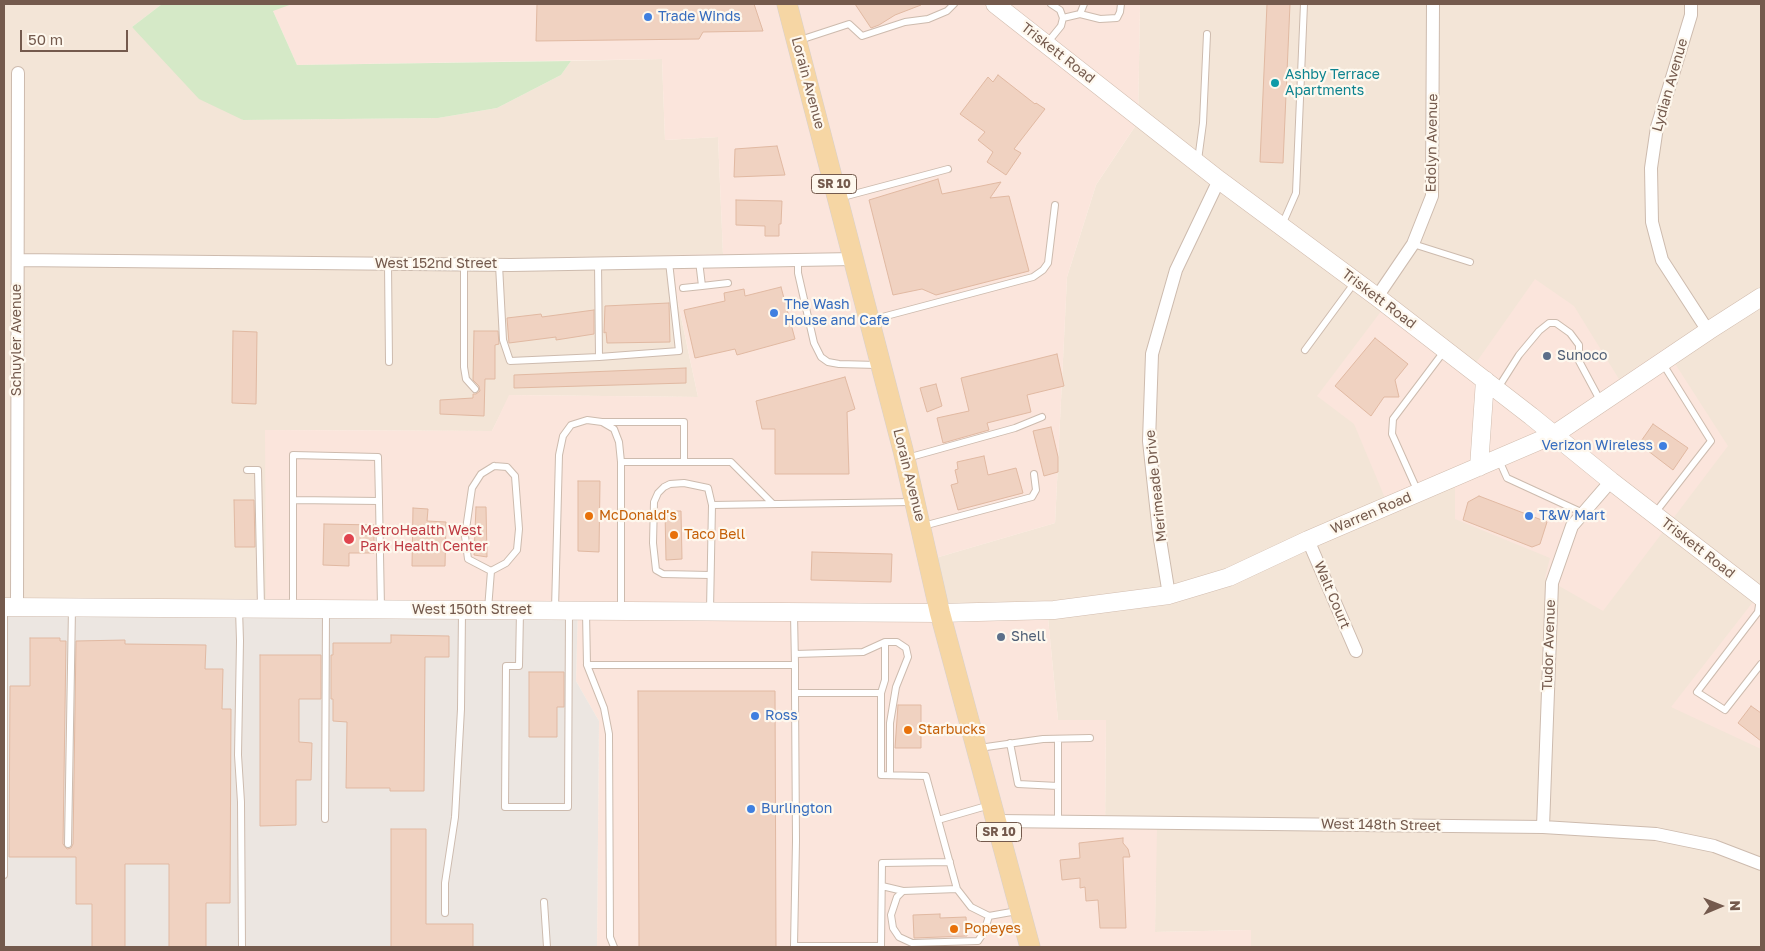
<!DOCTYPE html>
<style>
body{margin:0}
#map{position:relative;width:1765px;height:951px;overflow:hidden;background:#fbf3e8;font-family:"Golos Text",sans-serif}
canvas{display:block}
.frame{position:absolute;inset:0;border:5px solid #745a4d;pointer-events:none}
.north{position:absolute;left:1695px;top:881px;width:50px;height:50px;-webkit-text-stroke:4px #fef8ee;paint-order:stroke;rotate:89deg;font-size:14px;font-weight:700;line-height:20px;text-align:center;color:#745a4d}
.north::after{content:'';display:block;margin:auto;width:18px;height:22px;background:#745a4d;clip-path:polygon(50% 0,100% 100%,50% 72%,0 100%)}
.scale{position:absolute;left:20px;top:30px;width:108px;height:22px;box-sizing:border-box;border:2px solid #745a4d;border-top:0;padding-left:6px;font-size:15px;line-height:18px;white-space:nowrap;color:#745a4d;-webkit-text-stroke:4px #fef8ee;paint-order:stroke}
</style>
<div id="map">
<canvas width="1765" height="951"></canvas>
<div class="frame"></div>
<div class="north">N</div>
<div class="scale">50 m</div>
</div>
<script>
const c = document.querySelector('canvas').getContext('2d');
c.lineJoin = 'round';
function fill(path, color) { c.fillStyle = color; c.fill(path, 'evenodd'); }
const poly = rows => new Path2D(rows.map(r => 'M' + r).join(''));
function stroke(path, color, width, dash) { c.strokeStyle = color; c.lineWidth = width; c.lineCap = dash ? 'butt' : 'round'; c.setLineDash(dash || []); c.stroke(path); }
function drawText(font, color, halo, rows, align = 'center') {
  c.font = font + ' "Golos Text",sans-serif'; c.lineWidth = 4.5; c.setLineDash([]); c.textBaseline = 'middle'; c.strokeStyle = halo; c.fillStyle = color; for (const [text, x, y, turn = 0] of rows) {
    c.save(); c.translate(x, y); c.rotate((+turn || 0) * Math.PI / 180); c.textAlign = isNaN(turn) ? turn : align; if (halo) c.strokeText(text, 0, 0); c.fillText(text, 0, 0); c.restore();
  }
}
const residential = poly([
 [4,4,162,4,132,27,243,120,438,118,497,108,561,75,571,61,662,59,665,140,718,137,723,254,668,256,698,397,510,395,492,431,266,430,266,602,4,603],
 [1140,4,1761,4,1761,947,1251,947,1251,930,1155,932,1156,828,1105,828,1106,720,1058,720,1048,618,949,618,932,559,1055,523,1067,277,1096,185,1138,122]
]);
const commercial = poly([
 [270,4,1140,4,1138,122,1096,185,1067,277,1055,523,932,559,949,618,1048,618,1058,720,1106,720,1105,828,1157,828,1155,932,1251,930,1251,947,597,947,599,721,576,681,578,604,266,602,265,430,492,431,509,395,698,397,668,255,723,254,718,137,665,140,662,59,297,65],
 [1535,279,1574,306,1619,379,1665,348,1728,446,1603,611,1545,578,1550,558,1455,519,1455,482,1390,510,1354,424,1317,396,1382,310,1468,374],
 [1756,598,1761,602,1761,749,1671,707]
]);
const industrial = poly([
 [4,603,578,604,576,681,599,721,597,947,4,947]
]);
const green = poly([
 [162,4,292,4,273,11,297,65,571,61,561,75,497,108,438,118,243,120,199,99,132,27]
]);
const building = poly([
 [537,4,754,4,763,31,703,32,699,39,536,41,537,4],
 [855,4,921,4,921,5,895,15,879,25,871,28,855,4],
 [1267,4,1290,4,1283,163,1260,162,1267,4],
 [998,75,1035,104,1036,103,1045,109,1014,149,1021,153,1006,175,987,162,993,152,978,140,985,132,960,114,988,77,993,82,998,75],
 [777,146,785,175,734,177,735,149,777,146],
 [938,179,942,194,1001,182,990,198,1009,196,1029,271,936,295,922,289,893,295,869,200,938,179],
 [736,200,782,201,781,224,779,224,779,236,765,236,765,226,736,225,736,200],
 [781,287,795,339,737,355,735,349,695,358,684,310,725,301,724,293,744,289,745,296,781,287],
 [669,303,670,342,607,343,606,332,604,333,605,306,669,303],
 [594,310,594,334,556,340,556,337,509,343,507,318,541,314,542,317,594,310],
 [233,331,257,332,256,404,232,403,233,331],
 [474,331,498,331,499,344,495,345,495,379,485,379,484,416,440,414,440,400,473,398,473,394,476,394,480,391,479,386,473,380,474,331],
 [1375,338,1408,364,1395,380,1399,397,1384,397,1371,416,1335,386,1375,338],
 [1057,354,1064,386,1027,395,1031,412,987,423,989,430,943,443,937,418,969,411,961,378,1057,354],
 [686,368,686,383,514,388,514,375,686,368],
 [845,377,855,409,847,412,849,474,775,474,775,429,762,429,756,401,845,377],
 [936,384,942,406,927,412,920,388,936,384],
 [1653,424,1688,448,1673,470,1639,444,1653,424],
 [1051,427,1058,457,1058,472,1044,476,1033,431,1051,427],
 [984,456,988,475,1016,468,1023,493,958,510,951,485,958,483,955,470,958,469,957,462,984,456],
 [578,481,600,481,599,552,578,551,578,481],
 [1479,496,1547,522,1540,544,1532,547,1463,520,1468,502,1479,496],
 [234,500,254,500,255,547,235,547,234,500],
 [476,507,486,507,487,557,474,555,476,507],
 [413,508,428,509,427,521,446,522,445,566,412,566,413,508],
 [665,511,681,511,682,559,666,560,665,511],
 [324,524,374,525,374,553,349,553,349,566,323,565,324,524],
 [812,552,892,554,891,582,811,580,812,552],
 [391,635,449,636,449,657,425,657,424,791,390,791,390,788,346,788,347,722,333,721,333,699,331,699,331,655,333,655,333,643,391,643,391,635],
 [30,638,60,638,60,641,66,641,63,844,67,849,71,848,73,844,76,641,125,640,125,644,206,645,205,669,223,669,222,709,231,709,230,903,206,903,206,947,169,947,169,864,125,864,125,947,92,947,92,904,76,904,76,857,9,857,10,686,30,686,30,638],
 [260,655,321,655,321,699,299,699,299,742,312,743,311,780,296,780,296,825,260,826,260,655],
 [529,672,564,672,564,707,557,707,557,737,529,737,529,672],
 [638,691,775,691,776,947,639,947,638,691],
 [898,705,921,705,921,748,895,748,898,705],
 [1751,706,1761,713,1761,741,1738,723,1751,706],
 [391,829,426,829,426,924,473,924,473,947,391,947,391,829],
 [1123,838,1123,843,1128,849,1130,857,1123,857,1126,928,1100,928,1098,900,1086,901,1085,887,1080,888,1080,878,1062,880,1060,860,1080,858,1079,843,1123,838],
 [940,914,940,918,966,917,967,936,914,938,913,915,940,914]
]);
const service = poly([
 [1080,14,1084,4],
 [1063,18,1080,14,1100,19,1117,18,1120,12,1121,4],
 [800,40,849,24,862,36,905,22,928,19,947,11,954,4],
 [1048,42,1061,26,1063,18,1060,10,1051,4],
 [1198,160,1203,123,1207,34],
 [839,198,948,169],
 [1282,225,1296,193,1304,4],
 [1413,244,1470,262],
 [798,260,798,273,814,343,821,357,828,362,839,364,877,365],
 [699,261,702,286,728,283],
 [388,264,389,362],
 [464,264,464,367,466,379,475,389],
 [499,265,503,340,510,361,599,357,598,263],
 [683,288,702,286],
 [871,320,1033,277,1043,270,1048,263,1055,205],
 [1305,350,1355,282],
 [599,357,679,351,669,262],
 [1498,388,1519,355,1539,331,1549,323,1556,323,1570,333,1579,345,1579,361,1601,402],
 [603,422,684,422,684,462],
 [907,458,1015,428,1042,417],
 [1499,460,1507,478,1583,513],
 [621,462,731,462,773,504],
 [494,466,507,467,515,476,519,529,517,550,506,563,491,571,468,559,465,536,472,488,481,474,494,466],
 [247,470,258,470,261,607],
 [1418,492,1392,434,1393,419,1445,350],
 [293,500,293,455,378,457,379,501],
 [1655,513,1711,441,1663,364],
 [923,526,1032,497,1036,490,1034,474],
 [710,575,663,574,656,570,653,543,654,502,658,493,664,487,670,484,684,483,708,488,712,505],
 [1760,598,1758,612,1697,692,1725,710,1761,664],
 [293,607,293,500,379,501,381,608],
 [239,609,240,641,238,755,241,802,242,947],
 [488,609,491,571],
 [555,609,559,455,563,436,571,425,587,420,602,422,614,429,619,442,621,462,621,610],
 [710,610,712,505,912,502],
 [520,611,519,666,506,666,505,807,568,807,569,611],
 [586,612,587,665,795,665,794,614],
 [795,654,863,652,885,642,897,642,906,648,908,657,896,687,890,723,890,775],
 [587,665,604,708,609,734,610,937,614,947],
 [795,665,795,693,881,693,881,775,926,776,957,889,971,907,989,916,1017,911],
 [795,693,796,841,794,946,881,946,882,863,950,862],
 [881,693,885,680,885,642],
 [1010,743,1018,784,1058,786,1058,739],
 [979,748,1043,739,1090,738],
 [1058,786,1058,821],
 [325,819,326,610],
 [938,820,990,805],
 [68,844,72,608],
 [4,875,4,608],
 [882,886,903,891],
 [957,889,903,891,897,897,891,915,893,928,899,937,912,943,978,941,984,932,989,916],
 [544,902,547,947],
 [445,913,445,883,455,817,461,709,462,611]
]);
const minor = poly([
 [1691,4,1691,15,1657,127,1651,168,1652,222,1662,260,1708,331],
 [18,260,511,265,854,259],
 [1377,297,1413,244,1432,196,1433,4],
 [1308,540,1356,651],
 [1169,595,1159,533,1149,441,1152,354,1176,270,1219,180],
 [17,606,18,73],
 [997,821,1543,827,1656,834,1714,846,1761,864],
 [1543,827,1552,583,1572,526,1611,481]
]);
const secondary = poly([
 [995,4,1219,180,1377,297,1531,416,1611,481,1761,597],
 [1479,467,1485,380],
 [4,607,940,613,1054,610,1169,595,1229,577,1308,540,1555,434,1708,331,1761,297]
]);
const primary = poly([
 [787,4,903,450,940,613,1030,947]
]);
const markers = [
 [648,17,5,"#3f7fe0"],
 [1275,83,5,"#0f9aa8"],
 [774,313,5,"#3f7fe0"],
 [1547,356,5,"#5c6f8a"],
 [1663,446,5,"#3f7fe0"],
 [589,516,5,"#e8710a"],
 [1529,516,5,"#3f7fe0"],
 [674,535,5,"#e8710a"],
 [349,539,6,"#e0444e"],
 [1001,637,5,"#5c6f8a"],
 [755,716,5,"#3f7fe0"],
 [908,730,5,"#e8710a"],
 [751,809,5,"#3f7fe0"],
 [954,929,5,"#e8710a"]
];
const shields = [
 [834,184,45],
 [999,832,45]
];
const shieldNames = [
 ["SR 10",834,184],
 ["SR 10",999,832]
];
const shopNames = [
 ["Trade Winds",658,17],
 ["The Wash",784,305],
 ["House and Cafe",784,321],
 ["Verizon Wireless",1653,446,"right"],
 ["T&W Mart",1539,516],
 ["Ross",765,716],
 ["Burlington",761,809]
];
const streetNames = [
 ["Triskett Road",1058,53,38],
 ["Lorain Avenue",808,83,75],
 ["Lydian Avenue",1670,85,-74],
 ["Edolyn Avenue",1432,143,-89],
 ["West 152nd Street",436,264],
 ["Triskett Road",1379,299,37],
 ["Schuyler Avenue",17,340,-90],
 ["Lorain Avenue",909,475,76],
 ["Merimeade Drive",1156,486,-96],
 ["Warren Road",1371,513,-23],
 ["Triskett Road",1698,548,38],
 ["Walt Court",1332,595,67],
 ["West 150th Street",472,610],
 ["Tudor Avenue",1549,645,-88],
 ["West 148th Street",1381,825,1]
];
const cultureNames = [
 ["Ashby Terrace",1285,75],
 ["Apartments",1285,91]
];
const serviceNames = [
 ["Sunoco",1557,356],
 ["Shell",1011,637]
];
const foodNames = [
 ["McDonald's",599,516],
 ["Taco Bell",684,535],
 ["Starbucks",918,730],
 ["Popeyes",964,929]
];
const healthNames = [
 ["MetroHealth West",360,531],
 ["Park Health Center",360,547]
];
fill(residential, '#f3e5d7');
fill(commercial, '#fbe5dc');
fill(industrial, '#ece6e1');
fill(green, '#d5e9c7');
fill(building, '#f0d2c1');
stroke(building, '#e1b9a2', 1);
stroke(service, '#cdbbae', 8);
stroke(minor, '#cdbbae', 14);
stroke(secondary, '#d2bdaf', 19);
stroke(primary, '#d8d1cd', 21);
stroke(service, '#fff', 6);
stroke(minor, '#fff', 12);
stroke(secondary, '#fff', 18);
stroke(primary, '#f6d6a4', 20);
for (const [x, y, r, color] of markers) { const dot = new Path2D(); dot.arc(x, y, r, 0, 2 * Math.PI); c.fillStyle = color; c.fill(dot); stroke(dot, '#fef8ee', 2); }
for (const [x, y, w] of shields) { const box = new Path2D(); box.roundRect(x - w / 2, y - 9.5, w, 19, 4); c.fillStyle = '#fef8ee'; c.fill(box); stroke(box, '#745a4d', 1); }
drawText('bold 12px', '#745a4d', null, shieldNames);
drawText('14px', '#366cbe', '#fef8ee', shopNames, 'left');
drawText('14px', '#745a4d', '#fef8ee', streetNames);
drawText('14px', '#0d838f', '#fef8ee', cultureNames, 'left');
drawText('14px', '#4e5e75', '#fef8ee', serviceNames, 'left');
drawText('14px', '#c56008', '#fef8ee', foodNames, 'left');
drawText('14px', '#be3a42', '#fef8ee', healthNames, 'left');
</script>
